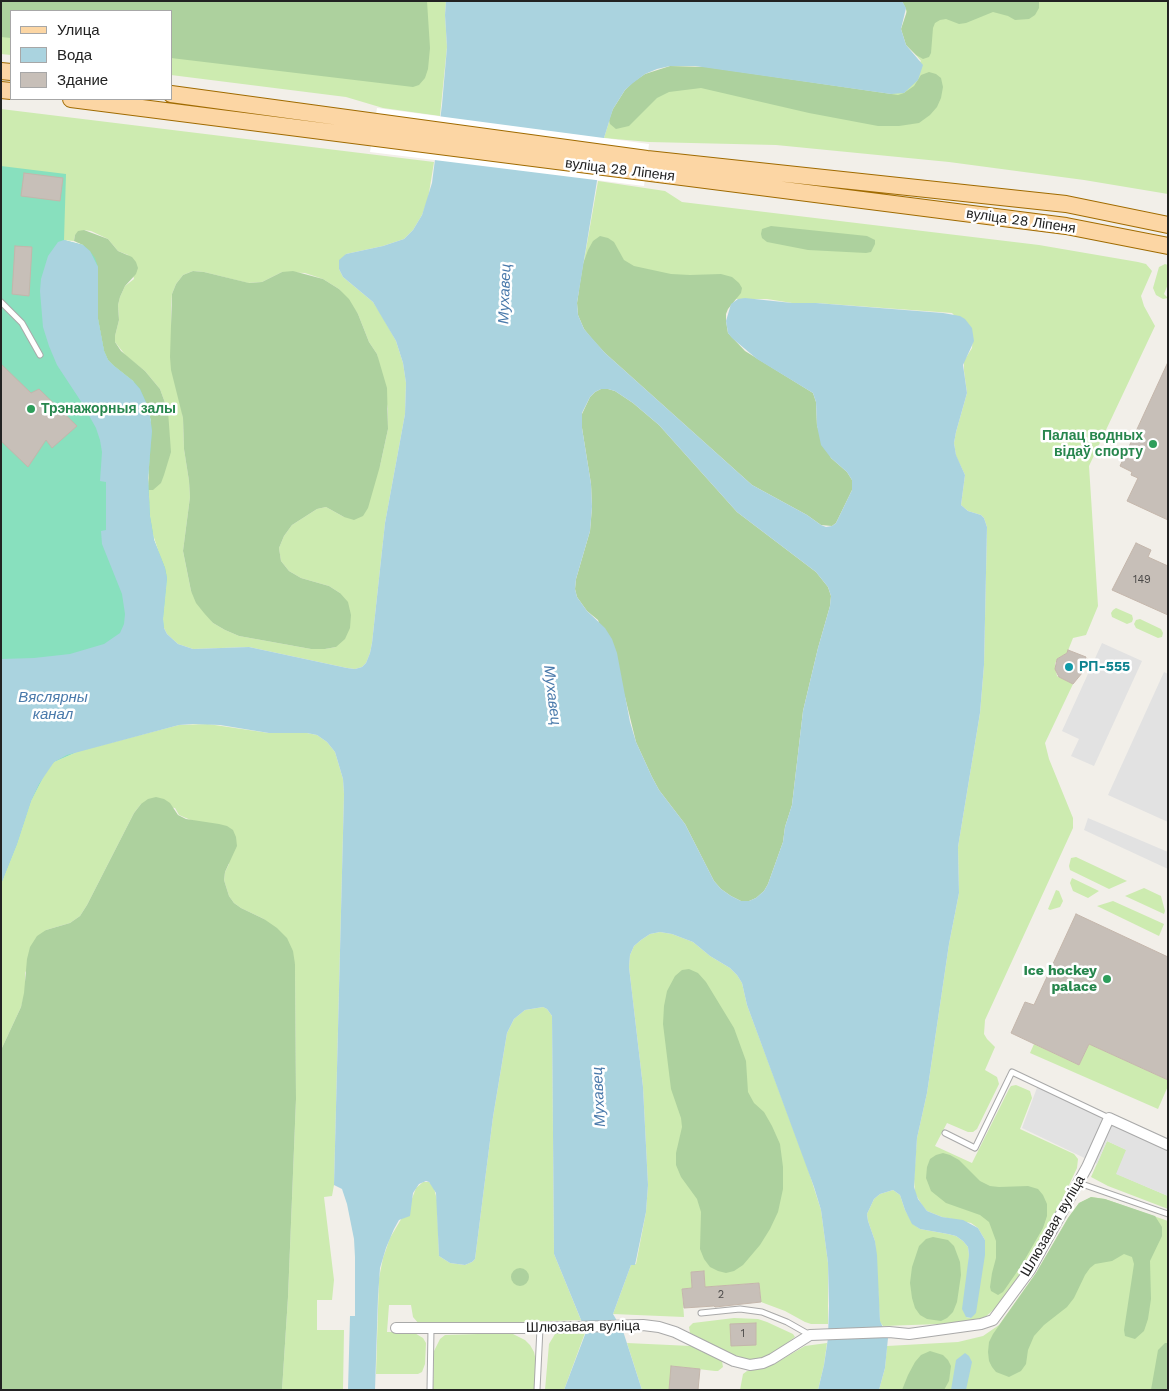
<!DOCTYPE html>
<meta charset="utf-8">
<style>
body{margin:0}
#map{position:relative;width:1169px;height:1391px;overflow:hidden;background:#f2efe9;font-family:"Work Sans",sans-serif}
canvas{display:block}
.frame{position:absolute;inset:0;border:2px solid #222;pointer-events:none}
.legend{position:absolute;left:10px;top:10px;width:162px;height:90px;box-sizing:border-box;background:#fff;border:1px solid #a7a7a7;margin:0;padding:6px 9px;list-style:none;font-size:15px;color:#222}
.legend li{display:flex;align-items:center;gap:10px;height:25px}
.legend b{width:25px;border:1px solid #a7a7a7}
</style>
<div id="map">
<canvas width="1169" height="1391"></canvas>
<div class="frame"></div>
<ul class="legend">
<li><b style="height:6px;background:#fcd6a4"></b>Улица</li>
<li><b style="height:14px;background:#aad3df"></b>Вода</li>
<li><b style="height:14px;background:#c7bfb8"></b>Здание</li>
</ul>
</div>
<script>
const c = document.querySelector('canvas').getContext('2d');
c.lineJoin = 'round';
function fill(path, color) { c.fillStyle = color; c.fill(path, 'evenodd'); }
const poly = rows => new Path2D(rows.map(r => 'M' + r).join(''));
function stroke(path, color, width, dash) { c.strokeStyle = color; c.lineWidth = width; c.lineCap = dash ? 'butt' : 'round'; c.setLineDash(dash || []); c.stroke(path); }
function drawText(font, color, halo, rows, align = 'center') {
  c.font = font + ' "Work Sans",sans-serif'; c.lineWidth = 5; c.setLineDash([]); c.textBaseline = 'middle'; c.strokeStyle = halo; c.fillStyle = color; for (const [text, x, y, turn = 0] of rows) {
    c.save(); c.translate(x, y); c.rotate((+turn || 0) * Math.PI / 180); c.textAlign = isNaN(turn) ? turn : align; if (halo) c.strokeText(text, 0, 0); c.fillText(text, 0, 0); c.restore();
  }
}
const grass = poly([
 [1,1,446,1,445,15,447,47,440,116,383,108,346,97,171,75,171,11,11,11,11,55,1,54],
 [902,1,1168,1,1168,194,1084,180,949,162,776,145,649,142,604,138,613,109,706,67,891,94,921,61,916,55,905,6],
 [1,109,434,162,428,199,422,215,413,230,404,239,383,246,346,254,339,269,343,277,373,302,381,314,396,341,403,363,406,383,405,414,385,523,372,643,370,653,366,663,362,667,355,669,347,668,249,647,193,649,178,644,167,634,164,628,163,619,167,578,151,528,148,490,150,490,168,411,160,389,145,371,126,356,115,342,115,336,119,320,118,305,120,297,125,286,134,279,128,255,118,251,108,239,91,231,84,230,75,235,74,241,64,240,1,169],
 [193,271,204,272,248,283,262,282,282,272,305,273,323,279,339,289,358,314,369,342,377,354,388,409,388,429,380,466,344,517,326,507,317,509,292,525,284,536,279,548,281,561,289,571,301,578,329,586,340,593,336,647,325,649,311,649,239,636,225,630,213,623,191,591,183,551,190,497,189,481,184,449,183,418,171,339,171,306,172,294,176,284,183,275],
 [598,181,665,191,682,202,1039,245,1138,262,1146,264,1152,271,1141,296,1144,306,1155,326,1089,466,1098,606,1086,635,1073,638,1067,653,1057,659,1055,664,1057,676,1073,684,1045,743,1049,759,1073,818,1073,828,985,1020,984,1034,987,1039,995,1047,985,1070,997,1077,999,1084,977,1129,973,1132,968,1132,947,1123,935,1146,972,1163,1009,1089,1011,1086,1016,1085,1030,1091,1032,1098,1020,1129,1074,1154,1078,1159,1077,1168,1062,1200,1029,1262,998,1306,984,1318,968,1323,883,1326,880,1322,875,1241,868,1221,867,1214,874,1199,880,1194,893,1190,900,1195,905,1210,913,1224,920,1229,948,1234,956,1236,963,1241,968,1247,969,1255,966,1317,971,1318,985,1240,978,1228,971,1223,942,1217,927,1211,922,1205,915,1193,914,1179,917,1138,927,1093,949,944,959,893,958,847,980,713,984,665,987,527,984,518,981,515,968,511,961,505,965,475,956,456,954,443,956,432,967,393,964,371,964,361,972,348,973,335,952,313,816,303,792,303,767,299,738,299,579,289],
 [1165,264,1168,265,1168,284,1164,294,1168,298,1163,299,1156,295,1153,288,1159,267],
 [1116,608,1132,615,1133,619,1132,622,1127,624,1112,617,1111,613,1113,610],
 [1140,619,1161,629,1163,633,1162,637,1158,638,1136,628,1134,624,1136,620],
 [208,724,269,733,307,733,317,735,327,742,335,752,343,779,344,794,334,1185,332,1196,324,1197,334,1280,332,1300,317,1300,317,1330,344,1330,343,1390,282,1390,288,1297,296,1099,295,964,264,919,241,908,234,903,229,896,224,880,225,872,229,864,193,821,179,815,175,808,141,804,134,813,87,905,80,916,70,923,46,930,25,973,25,993,21,1007,1,1050,1,884,17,844,31,801,46,772,54,762,79,751,179,725],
 [1076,857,1127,881,1109,889,1070,870,1069,866,1071,858],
 [1072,878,1099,891,1088,898,1073,891,1070,883],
 [1144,888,1161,896,1165,911,1164,914,1125,896],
 [1056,890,1059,891,1063,901,1060,907,1050,910,1048,909],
 [1113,901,1164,924,1159,936,1097,906],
 [660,932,672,934,693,942,710,956,730,968,737,975,742,983,747,1005,807,1166,821,1210,828,1263,828,1324,811,1324,805,1322,785,1311,761,1302,759,1283,705,1287,704,1271,691,1272,692,1288,682,1289,684,1317,613,1314,631,1265,636,1264,646,1212,648,1185,643,1087,629,967,630,955,634,946,641,940,650,934],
 [543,1007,547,1009,552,1016,554,1254,581,1320,425,1325,419,1324,413,1317,411,1305,389,1305,387,1332,413,1332,423,1338,426,1343,425,1364,422,1372,418,1374,376,1374,379,1278,383,1258,390,1238,410,1204,416,1188,423,1182,429,1182,434,1188,437,1200,439,1256,450,1263,465,1265,472,1262,475,1259,493,1117,507,1033,514,1019,525,1010],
 [1034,1044,1079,1065,1089,1044,1168,1080,1168,1086,1158,1109,1030,1053],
 [1107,1141,1127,1150,1117,1174,1168,1196,1168,1209,1108,1186,1091,1177],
 [1091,1197,1105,1199,1168,1221,1168,1390,879,1390,885,1368,887,1346,958,1342,983,1336,999,1325,1036,1273,1068,1218,1079,1203],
 [734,1318,758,1319,767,1322,793,1334,795,1337,772,1354,758,1360,747,1361,730,1354,690,1333,689,1327,693,1323],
 [573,1331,577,1334,585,1333,564,1390,545,1390,549,1344,555,1334,560,1332],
 [511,1333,525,1340,530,1345,534,1352,536,1361,534,1390,433,1390,434,1351,440,1339,445,1335],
 [627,1343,691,1346,722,1361,723,1367,718,1371,715,1371,672,1366,669,1390,642,1390],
 [827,1343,824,1365,818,1390,740,1390,743,1374,747,1371,764,1368,774,1364,805,1346]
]);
const forest = poly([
 [1,1,427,1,430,48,428,69,425,78,419,85,413,87,171,58,171,11,11,11,11,38,1,37],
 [902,1,1039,1,1039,8,1035,15,1029,19,1015,20,1008,16,993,12,966,23,959,24,946,19,940,20,935,23,933,28,931,53,929,57,923,59,916,55,906,45,901,29,907,11],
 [670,66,706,67,898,95,904,93,914,86,921,75,929,72,936,74,941,78,943,87,941,98,937,107,930,115,919,123,899,126,878,126,809,113,701,88,669,92,657,98,629,126,616,129,610,124,609,120,613,109,625,90,633,82,645,74],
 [771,226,867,236,875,240,875,244,871,252,866,253,808,250,767,242,762,238,761,234,762,229],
 [84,230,108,239,118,251,132,257,136,262,138,268,136,274,125,286,120,297,118,305,119,320,115,336,115,342,121,351,145,371,160,389,168,411,171,452,164,475,161,483,153,490,148,490,151,420,133,381,114,366,108,360,104,351,98,319,98,267,83,245,74,241,75,235,78,231],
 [600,236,608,238,614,242,624,260,634,266,671,274,690,275,721,274,732,277,739,283,742,288,741,293,728,309,726,314,726,321,728,333,745,351,813,393,816,402,817,426,831,458,847,472,852,480,852,490,836,523,832,526,821,525,807,515,752,485,605,353,592,339,584,329,578,315,577,303,583,264,588,250,593,241],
 [193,271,204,272,249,283,262,282,282,272,293,271,323,279,339,289,349,299,358,314,369,342,377,354,387,388,388,429,380,466,368,508,363,516,354,520,344,517,326,507,317,509,292,525,284,536,279,548,281,561,289,571,301,578,329,586,340,593,348,602,351,615,350,628,345,639,336,647,325,649,311,649,239,636,225,630,213,623,204,613,196,603,191,591,183,551,190,497,189,481,184,449,183,418,171,370,170,357,172,294,176,284,183,275],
 [601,389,608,389,615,391,633,403,659,425,737,512,816,572,828,587,831,596,830,606,818,648,803,711,792,805,785,827,783,842,768,884,764,891,756,898,749,901,741,901,731,896,721,889,714,881,685,824,659,790,652,777,636,742,625,697,598,620,587,611,577,597,575,589,576,579,590,531,592,507,591,484,582,428,582,414,590,397,595,392],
 [156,797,164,799,170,803,178,815,186,819,219,824,227,826,233,830,236,837,237,846,225,872,224,880,229,896,234,903,241,908,264,919,277,928,287,938,293,951,295,964,296,1099,288,1297,282,1390,1,1390,1,1050,21,1007,24,993,27,959,30,947,37,936,46,930,70,923,80,916,87,905,134,813,141,804,148,799],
 [689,969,698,973,706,982,734,1028,746,1061,748,1092,754,1103,764,1112,772,1126,780,1144,783,1167,783,1189,778,1212,770,1229,760,1245,743,1265,734,1271,726,1273,718,1271,710,1267,704,1259,700,1249,701,1212,697,1199,681,1177,676,1165,676,1153,682,1127,681,1118,671,1089,663,1024,664,1006,667,991,675,976,682,970],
 [943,1153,950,1155,959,1160,980,1181,990,1186,999,1187,1028,1186,1038,1189,1043,1195,1047,1204,1047,1216,1043,1228,1021,1266,1003,1292,998,1295,991,1291,990,1287,992,1273,996,1258,996,1241,989,1222,980,1215,946,1203,931,1191,926,1178,927,1167,930,1159,936,1155],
 [1091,1197,1105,1199,1155,1216,1162,1227,1162,1236,1150,1261,1151,1299,1148,1319,1144,1331,1135,1339,1125,1336,1124,1330,1134,1264,1132,1257,1124,1254,1112,1261,1095,1264,1090,1268,1085,1275,1074,1298,1067,1307,1044,1325,1034,1336,1028,1350,1026,1364,1021,1371,1009,1377,996,1372,992,1367,989,1361,988,1352,989,1342,993,1334,1036,1273,1068,1218,1079,1203],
 [933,1237,948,1240,954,1246,960,1262,961,1275,957,1302,953,1312,947,1318,941,1321,927,1319,920,1315,915,1308,912,1298,910,1283,912,1267,919,1246,926,1239],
 '511 1277a9 9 0 1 1 18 0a9 9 0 1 1-18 0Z',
 [1165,1343,1168,1343,1168,1390,1151,1390,1158,1350],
 [930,1351,943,1355,948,1360,951,1366,949,1381,944,1390,902,1390,908,1375,915,1362,921,1355]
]);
const pitch = poly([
 [1,166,66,174,64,240,83,245,90,251,95,258,98,267,98,319,104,351,108,360,114,366,133,381,140,389,149,409,152,431,148,478,150,516,154,540,165,568,167,578,163,619,164,628,79,751,54,762,46,772,31,801,17,844,1,884]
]);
const parking = poly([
 [1102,643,1142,661,1094,766,1071,756,1079,739,1062,731],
 [1164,672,1168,674,1168,822,1108,795],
 [1088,818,1168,852,1168,869,1084,830],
 [1038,1085,1168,1145,1168,1196,1116,1174,1126,1150,1107,1141,1097,1164,1022,1128]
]);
const water = poly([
 [446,1,902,1,906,8,901,29,906,45,923,65,918,80,904,93,891,94,695,66,670,66,657,69,645,74,633,83,625,90,613,109,604,138,577,303,578,315,584,329,605,353,752,485,807,515,821,525,826,527,832,526,836,523,852,490,852,480,847,472,831,458,821,445,817,426,816,402,813,393,757,359,732,338,728,333,726,321,731,304,738,299,745,298,792,303,816,303,943,313,960,316,965,319,972,328,974,341,963,365,967,393,956,432,954,443,956,455,965,475,961,505,968,511,981,515,984,518,987,527,984,665,980,713,958,847,959,893,949,944,927,1093,917,1138,914,1187,918,1199,927,1211,942,1217,963,1220,978,1228,985,1240,985,1255,976,1313,971,1318,966,1317,962,1309,969,1255,968,1247,963,1241,956,1236,948,1234,920,1229,912,1224,905,1210,900,1195,893,1190,880,1194,874,1199,867,1214,868,1221,875,1241,877,1255,880,1321,888,1338,885,1368,879,1390,818,1390,824,1365,828,1338,829,1306,828,1263,821,1210,814,1187,747,1005,742,983,737,975,730,968,710,956,693,942,672,934,660,932,650,934,641,940,634,946,630,955,629,967,643,1087,648,1185,646,1212,635,1265,631,1265,613,1314,623,1331,642,1390,564,1390,586,1332,554,1254,552,1016,547,1009,543,1007,525,1010,514,1019,507,1033,493,1117,475,1259,472,1262,465,1265,450,1263,439,1256,436,1193,429,1182,426,1181,419,1184,413,1193,410,1216,399,1220,394,1229,386,1248,380,1268,378,1297,375,1390,348,1390,350,1316,355,1316,355,1257,354,1239,347,1204,342,1189,334,1185,344,794,343,779,335,752,327,742,317,735,307,733,269,733,220,725,193,724,179,725,67,755,54,762,39,784,31,801,17,844,1,884,1,659,34,658,70,654,104,644,120,633,124,624,125,614,122,594,102,544,101,531,106,530,106,482,100,481,102,452,100,440,96,428,82,403,57,365,49,346,43,327,40,291,41,279,48,256,58,242,64,240,83,245,90,251,98,267,98,319,104,351,108,360,114,366,133,381,140,389,149,409,152,431,148,478,150,516,154,540,165,568,167,578,163,619,164,628,167,634,178,644,193,649,249,647,347,668,355,669,362,667,366,663,370,653,372,643,385,523,405,414,406,383,403,363,396,341,373,302,343,277,339,269,339,260,346,254,383,246,404,239,413,230,422,215,432,183,442,105,447,47,445,15],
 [601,389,608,389,615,391,633,403,659,425,737,512,816,572,828,587,831,596,830,606,818,648,803,711,792,805,785,827,783,842,768,884,764,891,756,898,749,901,741,901,731,896,721,889,714,881,685,824,659,790,652,777,636,742,630,722,617,653,612,639,605,628,587,611,577,597,575,589,576,579,590,531,592,507,591,484,582,428,582,413,590,397,595,392],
 [965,1353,969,1356,972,1362,966,1390,951,1390,956,1360]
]);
const pier = poly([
 [377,108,649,144,644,186,370,152]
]);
const building = poly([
 [24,173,63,178,60,201,21,196,24,173],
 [15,246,32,247,29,296,12,294,15,246],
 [1168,362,1168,520,1127,501,1138,478,1131,475,1132,472,1120,466,1168,362],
 [1,364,31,393,39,389,77,426,52,448,46,440,28,467,1,441,1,364],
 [1136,543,1151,550,1148,557,1168,566,1168,615,1112,590,1136,543],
 [1068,650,1086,657,1082,673,1073,684,1059,677,1055,669,1057,659,1067,653,1068,650],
 [1076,914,1168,957,1168,1080,1089,1044,1079,1065,1011,1033,1025,1002,1034,1005,1076,914],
 [704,1271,705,1287,759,1283,761,1302,715,1307,714,1306,684,1308,682,1289,692,1288,691,1272,704,1271],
 [756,1323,756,1345,731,1346,730,1324,756,1323],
 [671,1366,700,1369,698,1390,669,1390,671,1366]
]);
const lane = poly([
 [1,302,22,323,40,355],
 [945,1133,975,1148,1012,1072,1109,1118],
 [1079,1183,1168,1214],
 [701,1313,740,1309,762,1312,787,1322,810,1335],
 [430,1390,431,1329],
 [537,1390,540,1328]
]);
const street = poly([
 [396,1328,540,1328,643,1325,659,1327,675,1332,734,1361,750,1365,763,1363,772,1359,810,1335,889,1332,909,1334,981,1324,993,1320,1030,1270,1087,1167,1109,1118,1168,1145]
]);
const primary = poly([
 [1,71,11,72],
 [1,90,11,91],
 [171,94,647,159,1066,204,1168,225],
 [71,99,1066,226,1168,246]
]);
const markers = [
 [31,409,5,"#2e9e5b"],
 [1153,444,5,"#2e9e5b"],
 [1069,667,5,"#0f9aa8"],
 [1107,979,5,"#2e9e5b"]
];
const numberNames = [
 ["149",1142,580],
 ["2",721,1295],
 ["1",743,1334]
];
const streetNames = [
 ["вуліца 28 Ліпеня",620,170,7],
 ["вуліца 28 Ліпеня",1021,221,8],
 ["Шлюзавая вуліца",1053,1226,-60],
 ["Шлюзавая вуліца",583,1327,-1]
];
const leisureNames = [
 ["Трэнажорныя залы",41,409,"left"],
 ["Палац водных",1143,436],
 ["відаў спорту",1143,452],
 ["Ice hockey",1097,971],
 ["palace",1097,987]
];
const cultureNames = [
 ["РП-555",1079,667]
];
const waterNames = [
 ["Мухавец",505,294,-88],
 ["Мухавец",552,695,83],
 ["Вяслярны",53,698],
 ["канал",53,715],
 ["Мухавец",599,1097,-93]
];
fill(grass, '#cdebb0');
fill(forest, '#add19e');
fill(pitch, '#88e0be');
fill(parking, '#e2e2e2');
fill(water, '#aad3df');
fill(pier, '#fff');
fill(building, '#c7bfb8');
stroke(building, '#c4b6ab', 1);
stroke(lane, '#a9a9a9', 7);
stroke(street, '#a9a9a9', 12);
stroke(primary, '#a06b00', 18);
stroke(lane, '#fff', 5);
stroke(street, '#fff', 10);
stroke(primary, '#fcd6a4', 16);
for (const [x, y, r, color] of markers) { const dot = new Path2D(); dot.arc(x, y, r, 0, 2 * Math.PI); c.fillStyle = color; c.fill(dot); stroke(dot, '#fff', 2); }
drawText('11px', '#4b4948', null, numberNames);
drawText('14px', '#222', '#fff', streetNames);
drawText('bold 14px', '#27864d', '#fff', leisureNames, 'right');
drawText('bold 14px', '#0d838f', '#fff', cultureNames, 'left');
drawText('italic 15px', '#4a7aab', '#fff', waterNames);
</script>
